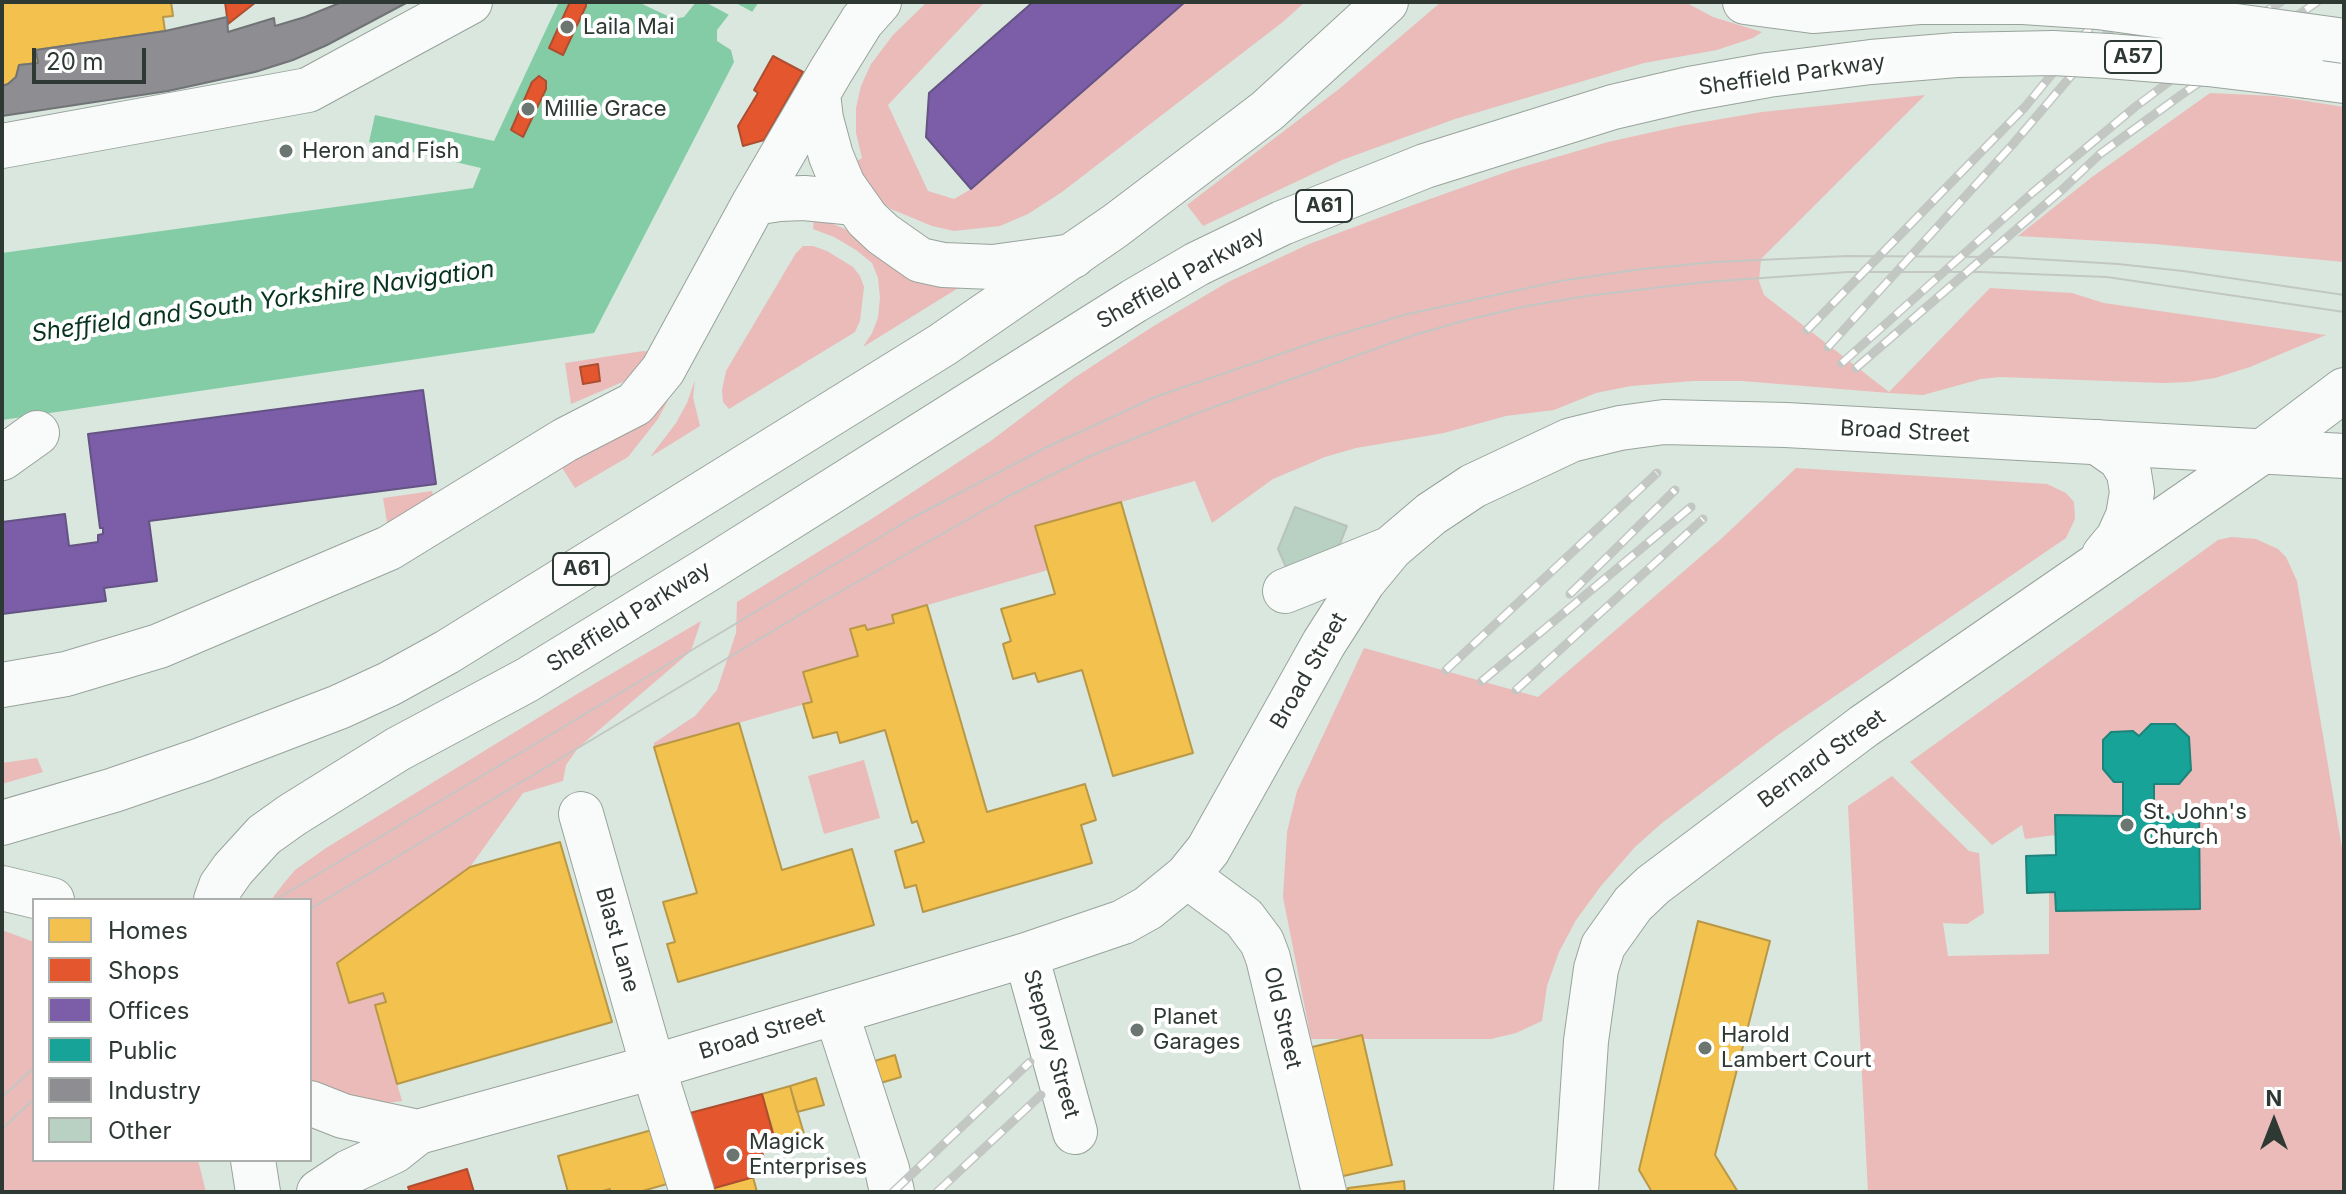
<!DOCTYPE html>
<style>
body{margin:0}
#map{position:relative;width:2346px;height:1194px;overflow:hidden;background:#d9e7de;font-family:Inter,sans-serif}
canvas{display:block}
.frame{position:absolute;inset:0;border:4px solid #2f3933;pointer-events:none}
.legend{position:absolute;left:32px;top:898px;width:280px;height:264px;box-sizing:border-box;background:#fff;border:2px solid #acb0ad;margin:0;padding:10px 14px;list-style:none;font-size:24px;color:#2f3933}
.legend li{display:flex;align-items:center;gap:16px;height:40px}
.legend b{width:40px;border:2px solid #acb0ad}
.north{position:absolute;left:2234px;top:1082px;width:80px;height:80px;-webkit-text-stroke:6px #fff;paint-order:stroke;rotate:0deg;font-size:22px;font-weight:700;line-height:32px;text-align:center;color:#2f3933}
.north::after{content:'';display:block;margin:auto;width:28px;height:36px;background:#2f3933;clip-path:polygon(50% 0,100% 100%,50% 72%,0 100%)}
.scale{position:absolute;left:32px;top:48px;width:114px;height:36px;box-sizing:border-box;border:4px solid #2f3933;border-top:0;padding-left:10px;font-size:24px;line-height:28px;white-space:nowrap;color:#2f3933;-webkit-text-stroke:6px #fff;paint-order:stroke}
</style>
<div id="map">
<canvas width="2346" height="1194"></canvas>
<div class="frame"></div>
<ul class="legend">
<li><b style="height:22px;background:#f2c14e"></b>Homes</li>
<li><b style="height:22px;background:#e4572e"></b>Shops</li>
<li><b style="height:22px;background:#7b5ea7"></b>Offices</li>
<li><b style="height:22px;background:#17a398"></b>Public</li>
<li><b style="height:22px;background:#8d8d92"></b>Industry</li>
<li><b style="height:22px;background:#b8d1c3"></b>Other</li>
</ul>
<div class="north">N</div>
<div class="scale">20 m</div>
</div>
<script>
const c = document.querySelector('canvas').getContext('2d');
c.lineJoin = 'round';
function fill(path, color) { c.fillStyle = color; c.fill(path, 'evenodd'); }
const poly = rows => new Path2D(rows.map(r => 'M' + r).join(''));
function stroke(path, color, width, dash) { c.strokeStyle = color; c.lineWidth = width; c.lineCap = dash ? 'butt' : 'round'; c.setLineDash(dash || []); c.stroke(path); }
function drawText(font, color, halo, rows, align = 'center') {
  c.font = font + ' Inter,sans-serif'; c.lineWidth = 8; c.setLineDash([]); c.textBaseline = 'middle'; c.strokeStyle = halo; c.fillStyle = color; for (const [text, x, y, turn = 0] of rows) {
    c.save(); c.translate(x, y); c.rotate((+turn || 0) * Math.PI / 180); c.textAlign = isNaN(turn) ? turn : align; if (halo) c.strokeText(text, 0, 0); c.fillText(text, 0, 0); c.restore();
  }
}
const green = poly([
 [927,2,985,2,888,105,928,191,954,199,971,189,1185,2,1305,2,1284,21,1062,192,1028,214,1000,226,954,231,932,226,891,209,874,196,853,163,862,158,856,133,856,108,861,86,871,64,893,35],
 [1441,2,1685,2,1713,17,1762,32,1753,38,1717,50,1644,63,1455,119,1342,160,1203,226,1187,205,1339,89],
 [2210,93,2275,96,2344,107,2344,262,2155,244,2018,236,2092,177],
 [1925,95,1761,259,1759,281,1764,295,1889,392,1990,288,2072,293,2104,303,2326,335,2250,367,2215,378,2189,382,2162,383,2000,377,1981,379,1923,395,1889,393,1742,381,1693,381,1631,386,1596,393,1554,410,1506,416,1444,433,1356,448,1325,457,1273,479,1212,523,1195,481,1036,526,1048,570,893,615,894,623,867,630,865,625,850,629,858,656,804,672,812,702,654,747,654,743,695,716,717,690,736,633,737,602,873,518,992,440,1074,378,1152,327,1228,282,1309,244,1413,205,1512,170,1608,142,1680,126,1762,112],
 [814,216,859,235,976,277,863,347,872,333,878,318,880,298,878,278,872,263,856,250,834,237,813,229],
 [803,246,813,246,827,251,853,267,860,276,864,287,860,321,855,332,729,409,723,402,722,390,726,371,796,253],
 [643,351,651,352,642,367,625,381,571,404,565,363],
 [695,380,693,397,700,426,650,457,676,423,687,403],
 [672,393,658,419,628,457,575,488,557,460],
 [1796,468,2047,484,2066,493,2074,502,2075,519,2066,538,1778,735,1662,823,1635,847,1601,886,1576,920,1559,952,1547,986,1542,1021,1516,1033,1491,1039,1311,1039,1283,897,1287,832,1297,791,1364,648,1538,697,1721,539],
 [432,491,435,504,388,528,383,498],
 [2231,537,2256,539,2278,549,2286,557,2297,581,2344,860,2344,1192,1868,1192,1848,806,1892,776,1969,851,1979,853,1984,913,1967,924,1943,923,1948,956,2049,954,2049,893,2055,892,2056,911,2200,909,2199,814,2154,815,2154,784,2190,770,2189,737,2175,724,2151,724,2139,736,2133,731,2111,732,2103,740,2103,769,2114,782,2123,782,2123,816,2055,815,2055,835,2025,839,2022,825,1992,845,1910,762,2218,540],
 [701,621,691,651,578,748,566,765,563,781,523,793,470,867,337,963,349,1003,383,993,386,1002,375,1006,402,1101,378,1104,363,1102,310,1083,310,900,271,900,284,883,295,870,326,848,577,694],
 [37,758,43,772,2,784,2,763],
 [864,760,880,818,824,834,808,776],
 [2,930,34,942,34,1160,198,1160,206,1192,2,1192]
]);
const water = poly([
 [559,2,638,2,674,19,684,17,696,2,759,2,752,12,737,4,717,30,717,41,731,50,734,62,594,333,2,420,2,253,473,188,481,168,369,142,375,115,494,141]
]);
const pier = poly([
 [705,2,734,2,756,14,751,16,739,9,733,17]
]);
const homes = poly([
 [2,2,171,2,173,16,163,17,165,31,36,50,38,63,19,65,16,77,8,84,2,86,2,2],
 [1121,502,1193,753,1113,776,1082,670,1038,682,1035,673,1013,679,1003,644,1011,641,1001,609,1055,594,1035,526,1121,502],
 [927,605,987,812,1085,784,1096,820,1081,825,1092,863,923,912,916,885,905,888,895,851,924,842,917,821,912,823,885,730,840,743,837,732,813,738,803,704,812,702,803,672,858,656,850,629,865,625,867,630,894,623,892,615,927,605],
 [739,723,782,870,852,849,874,925,678,982,667,944,675,942,663,902,697,893,654,747,739,723],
 [560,842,612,1022,397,1084,375,1005,386,1002,383,993,349,1003,337,963,470,867,560,842],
 [1698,921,1770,941,1715,1155,1738,1192,1652,1192,1639,1170,1698,921],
 [1362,1035,1392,1165,1339,1177,1308,1048,1362,1035],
 [895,1055,901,1077,877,1084,871,1062,895,1055],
 [816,1078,824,1105,797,1112,790,1086,816,1078],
 [790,1086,804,1134,776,1142,762,1094,790,1086],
 [652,1130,667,1184,639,1192,610,1192,610,1189,599,1192,568,1192,558,1156,652,1130],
 [753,1177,757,1192,712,1192,711,1189,753,1177],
 [1404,1181,1405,1192,1348,1192,1348,1188,1404,1181]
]);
const shops = poly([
 [225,2,256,2,228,24,225,2],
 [570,2,586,2,586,6,563,55,549,48,570,2],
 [773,56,803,72,764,140,743,146,738,126,758,93,754,90,773,56],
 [539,76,546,81,546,89,523,137,511,130,532,82,539,76],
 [598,364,600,381,583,384,580,367,598,364],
 [762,1094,773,1134,758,1137,768,1173,711,1189,690,1113,762,1094],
 [467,1169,474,1192,410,1192,408,1187,467,1169]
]);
const offices = poly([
 [1033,2,1185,2,971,189,926,137,929,93,1033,2],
 [423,390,436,484,149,521,157,581,104,588,106,601,2,614,2,522,65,514,69,546,98,542,98,535,103,534,103,528,100,528,88,434,423,390]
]);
const public = poly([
 [2151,724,2175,724,2189,737,2191,770,2179,784,2154,784,2154,815,2199,814,2200,909,2056,911,2055,892,2027,893,2026,856,2056,855,2055,815,2123,816,2123,782,2114,782,2103,769,2103,740,2111,732,2133,731,2139,736,2151,724]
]);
const industry = poly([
 [342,2,408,2,327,45,293,60,255,72,168,91,2,116,2,86,8,84,16,77,19,65,38,63,36,50,165,31,227,17,228,32,274,18,275,26,305,17,342,2]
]);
const building = poly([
 [1295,507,1347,526,1336,554,1289,574,1278,549,1295,507]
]);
const minor = poly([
 [818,94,821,119,831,156,843,185,867,219,883,234,920,260,943,265,993,267,1073,256],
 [2,146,308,90,470,2],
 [754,203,779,199,804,198,855,203],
 [2,458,37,433],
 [1285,591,1389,549],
 [2,685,66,674,159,646,389,548,565,440,635,404,663,370,754,203,831,71,862,21,879,2],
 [581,814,653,1067,692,1192],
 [1187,876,1244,918,1262,942,1268,958,1324,1192],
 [1026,955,1075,1132],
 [836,1012,887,1169,892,1192],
 [310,1103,343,1116,418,1132],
 [319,1192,349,1172,394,1151,418,1132,653,1067,1026,955,1123,922,1148,908,1187,876,1208,850,1324,643,1363,582,1391,548,1431,514,1473,486,1571,440,1620,428,1664,422,1786,425,2344,456]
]);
const major = poly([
 [2097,442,2120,458,2129,473,2132,492,2128,516,2118,538,2104,555],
 [1576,1192,1586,1041,1596,969,1603,946,1633,904,1653,885,1864,726,2263,451,2344,390]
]);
const highway = poly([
 [1745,2,1813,11,1919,2,2023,2],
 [2307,76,2344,81],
 [2,823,114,790,201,760,339,707,389,684,447,652,942,345,1115,226,1267,111,1386,2],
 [2,888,52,900],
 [216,900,221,886,233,869,264,835,292,815,398,749,527,680,705,571,1134,301,1197,264,1282,223,1425,166,1613,107,1690,89,1768,75,1871,62,1957,55],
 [253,1160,258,1192]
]);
const tram = poly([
 [275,900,912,518,988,478,1047,447,1158,396,1324,339,1408,314,1560,281,1634,270,1714,262,1847,256,2003,257,2118,264,2183,271,2344,295],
 [310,909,806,611,1009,496,1088,457,1200,412,1411,336,1466,320,1527,306,1586,296,1705,282,1848,272,1980,272,2107,277,2344,312],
 [2,1097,34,1068],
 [2,1129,34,1099]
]);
const rail = poly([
 [1807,330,2025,107,2111,2],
 [1828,347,2013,144,2134,2],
 [1842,363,2032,193,2135,107,2258,16,2281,2],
 [1856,368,2063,189,2100,154,2181,95,2317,2],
 [1570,594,1675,490],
 [1446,670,1657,473],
 [1482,681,1691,507],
 [1516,690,1703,519],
 [893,1192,1030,1062],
 [937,1192,1041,1095]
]);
const highwayBridge = poly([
 [2023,2,2098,7,2344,41],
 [1957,55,2053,53,2108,56,2208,64,2307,76]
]);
const markers = [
 [567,27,8,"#6a766f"],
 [528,109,8,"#6a766f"],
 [286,151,8,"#6a766f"],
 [2127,825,8,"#6a766f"],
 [1137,1030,8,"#6a766f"],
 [1705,1048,8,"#6a766f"],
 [733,1155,8,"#6a766f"]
];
const shields = [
 [2133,57,56],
 [1324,206,56],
 [581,569,56]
];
const shieldNames = [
 ["A57",2133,57],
 ["A61",1324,206],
 ["A61",581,569]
];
const poiNames = [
 ["Laila Mai",583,27],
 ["Millie Grace",544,109],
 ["Heron and Fish",302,151],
 ["St. John's",2143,812],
 ["Church",2143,837],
 ["Planet",1153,1017],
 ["Garages",1153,1042],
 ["Harold",1721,1035],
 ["Lambert Court",1721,1060],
 ["Magick",749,1142],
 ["Enterprises",749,1167]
];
const streetNames = [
 ["Sheffield Parkway",1792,75,-8],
 ["Sheffield Parkway",1181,278,-29],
 ["Broad Street",1905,432,3],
 ["Sheffield Parkway",629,617,-32],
 ["Broad Street",1309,671,-60],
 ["Bernard Street",1822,759,-36],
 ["Blast Lane",617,940,74],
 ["Old Street",1282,1018,77],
 ["Broad Street",762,1034,-17],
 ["Stepney Street",1051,1044,74]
];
const waterNames = [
 ["Sheffield and South Yorkshire Navigation",263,302,-8]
];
fill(green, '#ebbbb9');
fill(water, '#83cca5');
fill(pier, '#d9e7de');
fill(homes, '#f2c14e');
stroke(homes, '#b89846', 2);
fill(shops, '#e4572e');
stroke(shops, '#ae4e30', 2);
fill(offices, '#7b5ea7');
stroke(offices, '#645384', 2);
fill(public, '#17a398');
stroke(public, '#1e837a', 2);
fill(industry, '#8d8d92');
stroke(industry, '#717476', 2);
fill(building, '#b8d1c3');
stroke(building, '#b7c3bc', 2);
stroke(minor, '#98a39c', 46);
stroke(major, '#98a39c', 46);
stroke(highway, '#98a39c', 46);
stroke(minor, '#f9fbfa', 44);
stroke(major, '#f9fbfa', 44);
stroke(highway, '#f9fbfa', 44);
stroke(tram, '#c3c7c4', 2);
stroke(rail, '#c3c7c4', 9);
stroke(rail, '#fff', 6, [18]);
stroke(highwayBridge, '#98a39c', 46, []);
stroke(highwayBridge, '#f9fbfa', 44);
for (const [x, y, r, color] of markers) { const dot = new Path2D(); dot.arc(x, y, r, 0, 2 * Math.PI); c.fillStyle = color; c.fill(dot); stroke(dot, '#fff', 3); }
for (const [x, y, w] of shields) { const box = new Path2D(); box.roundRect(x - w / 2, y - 16, w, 32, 6); c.fillStyle = '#fff'; c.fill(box); stroke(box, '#2f3933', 2); }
drawText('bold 20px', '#2f3933', null, shieldNames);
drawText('22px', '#2f3933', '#fff', poiNames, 'left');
drawText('22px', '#2f3933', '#fff', streetNames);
drawText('italic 24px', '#07331f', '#fff', waterNames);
</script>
